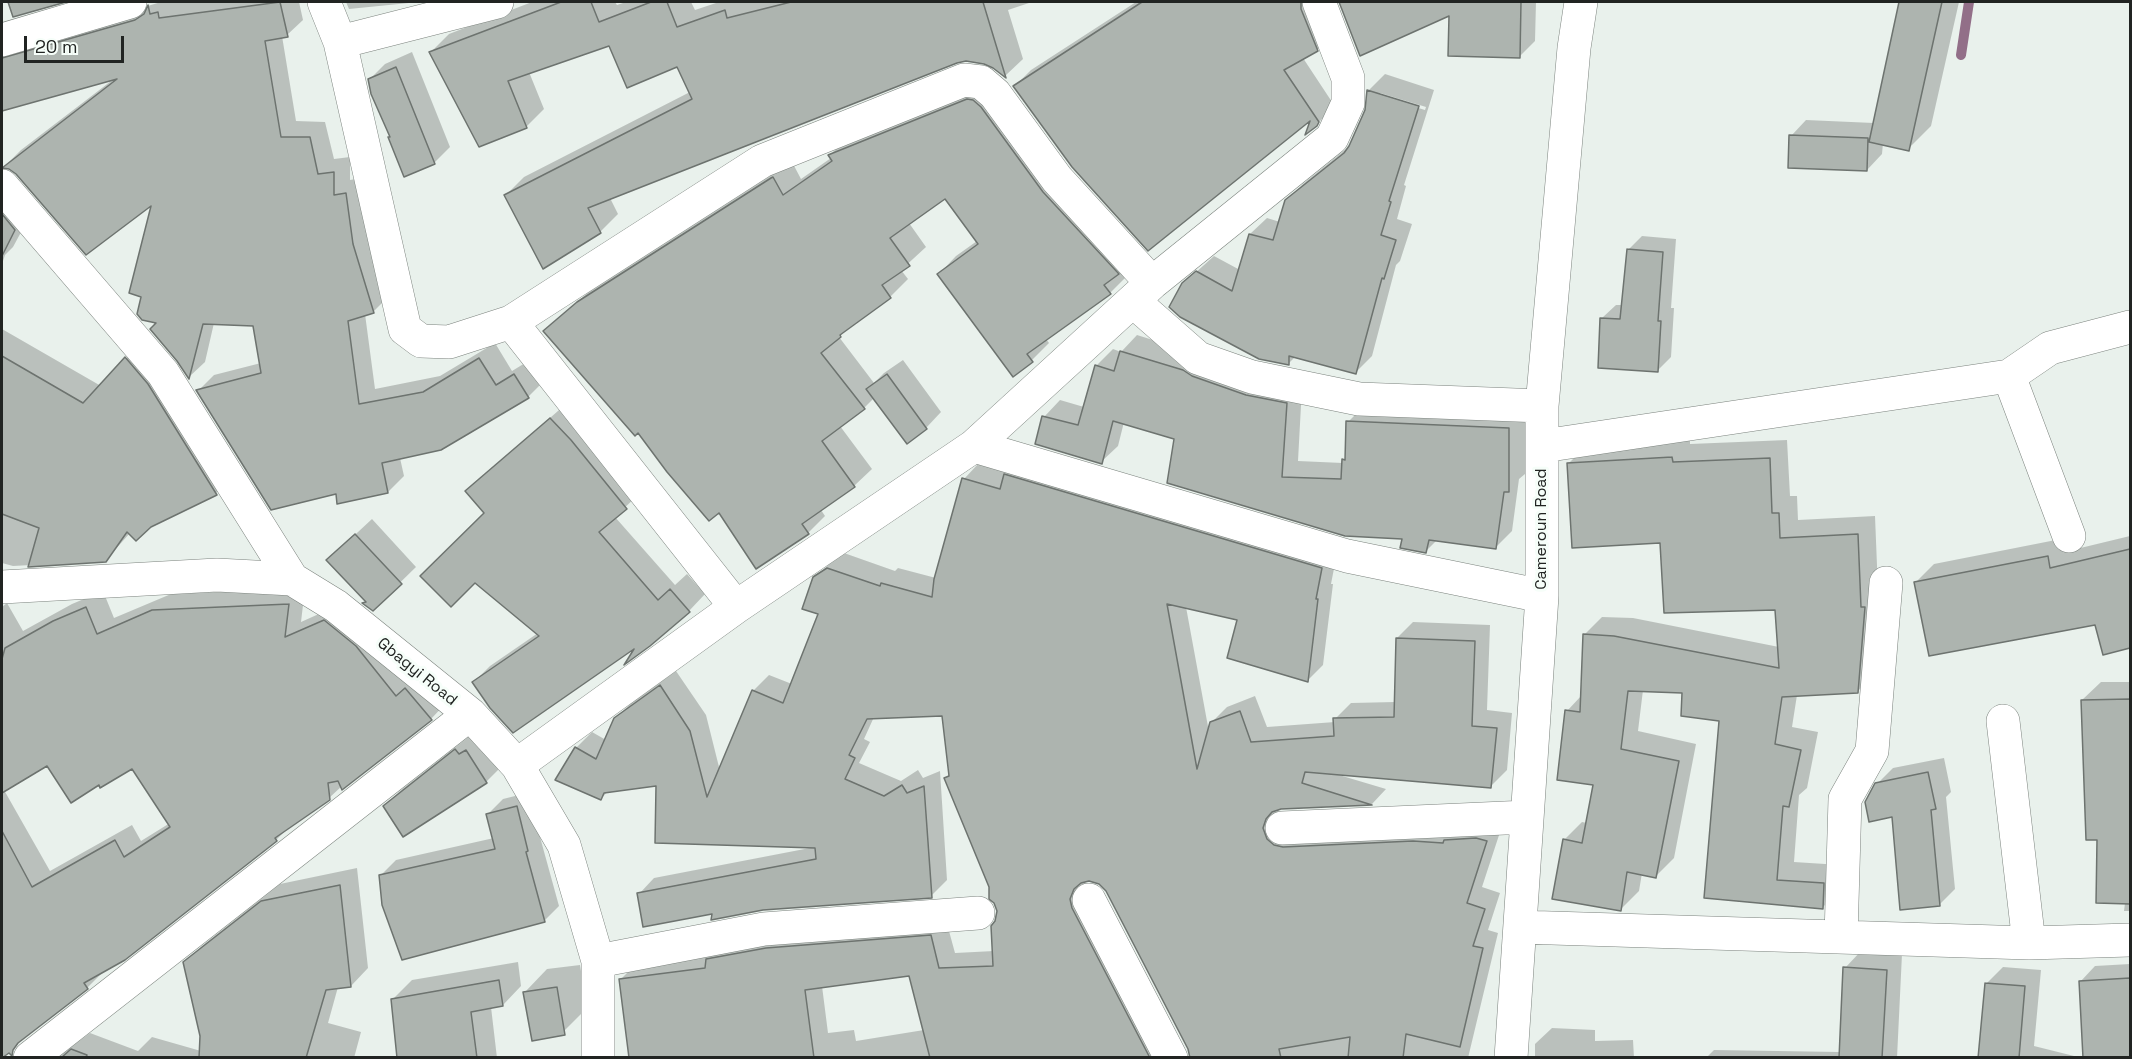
<!DOCTYPE html>
<style>
body{margin:0}
#map{position:relative;width:2132px;height:1059px;overflow:hidden;background:#e9f1ec;font-family:"Space Grotesk",sans-serif}
canvas{display:block}
.frame{position:absolute;inset:0;border:3px solid #212422;pointer-events:none}
.scale{position:absolute;left:24px;top:36px;width:100px;height:27px;box-sizing:border-box;border:3px solid #212422;border-top:0;padding-left:8px;font-size:18px;line-height:21px;white-space:nowrap;color:#212422;-webkit-text-stroke:4px #f6fef9;paint-order:stroke}
</style>
<div id="map">
<canvas width="2132" height="1059"></canvas>
<div class="frame"></div>
<div class="scale">20 m</div>
</div>
<script>
const c = document.querySelector('canvas').getContext('2d');
c.lineJoin = 'round';
function fill(path, color) { c.fillStyle = color; c.fill(path, 'evenodd'); }
const poly = rows => new Path2D(rows.map(r => 'M' + r).join(''));
function stroke(path, color, width, dash) { c.strokeStyle = color; c.lineWidth = width; c.lineCap = dash ? 'butt' : 'round'; c.setLineDash(dash || []); c.stroke(path); }
function drawText(font, color, halo, rows, align = 'center') {
  c.font = font + ' "Space Grotesk",sans-serif'; c.lineWidth = 6; c.setLineDash([]); c.textBaseline = 'middle'; c.strokeStyle = halo; c.fillStyle = color; for (const [text, x, y, turn = 0] of rows) {
    c.save(); c.translate(x, y); c.rotate((+turn || 0) * Math.PI / 180); c.textAlign = isNaN(turn) ? turn : align; if (halo) c.strokeText(text, 0, 0); c.fillText(text, 0, 0); c.restore();
  }
}
const shadow = poly([
 [10,2,61,2,14,15],
 [161,2,299,2,303,20,287,35,282,36,296,121,325,122,334,159,350,157,350,180,362,178,389,296,373,312,365,314,375,389,440,376,495,343,512,371,530,360,544,381,528,397,400,458,404,476,388,492,337,492,198,391,214,375,261,363,255,324,214,323,205,362,189,377,143,296,154,203,17,173,5,166,21,150,115,78,2,109,2,44,24,43],
 [346,2,411,2,409,3,349,9],
 [532,2,615,2,617,5,626,2,691,2,695,10,719,2,1032,2,1008,10,1023,59,1005,76,984,62,966,60,957,61,610,198,618,214,600,232,506,195,524,177,690,92,678,66,610,44,529,72,544,109,526,127,431,52,449,34],
 [1136,2,1321,2,1333,34,1317,50,1303,58,1334,105,1333,108,1316,125,1313,117,1015,86,1031,70],
 [1340,2,1536,2,1535,41,1519,57,1451,14,1361,54],
 [1901,2,1959,2,1931,126,1908,149,1883,143,1882,154,1867,170,1791,136,1806,120,1874,123],
 [412,52,450,147,434,163,391,136,369,80,385,64],
 [1385,74,1434,90,1404,185,1406,186,1397,219,1412,224,1400,261,1396,265,1372,356,1356,372,1296,356,1288,364,1183,284,1214,256,1240,270,1250,234,1267,218,1280,222,1287,200,1304,183,1351,145,1367,111,1368,91],
 [1380,93,1426,107,1425,110,1380,96],
 [985,82,1127,276,1110,293,1046,339,1049,343,1032,360,1013,374,939,274,956,256,977,241,945,197,909,223,926,247,901,270,908,279,890,297,851,325,839,337,874,383,884,373,903,360,941,412,926,428,875,397,864,408,840,426,872,469,854,486,821,510,825,516,808,533,720,511,639,430,550,327,596,285,791,160,801,179,831,158,830,155,847,138],
 [2,198,26,223,13,247,5,255,2,264],
 [1642,236,1676,239,1671,308,1674,308,1671,357,1658,370,1602,318,1616,305,1623,305,1628,250],
 [2,329,101,386,143,341,233,476,216,493,150,525,130,533,105,561,13,566,2,563,2,565],
 [1137,335,1302,387,1298,461,1343,463,1346,457,1348,422,1364,406,1525,412,1525,474,1519,479,1512,531,1496,547,1437,540,1426,551,1404,537,1176,437,1124,422,1118,446,1101,462,1044,417,1060,400,1084,407,1096,366,1113,349,1121,352],
 [567,403,642,491,615,517,675,585,687,574,705,594,689,611,639,644,474,682,490,666,538,633,486,513,467,491],
 [1690,440,1690,444,1787,440,1790,496,1797,496,1798,520,1875,516,1878,590,1875,674,1857,692,1797,695,1792,727,1818,732,1807,788,1799,795,1794,862,1841,865,1840,890,1822,908,1705,897,1721,720,1683,692,1643,690,1638,731,1696,744,1674,858,1656,876,1642,873,1639,891,1620,910,1564,840,1582,822,1587,823,1595,784,1567,711,1582,695,1584,635,1602,617,1633,618,1779,647,1776,608,1662,541,1568,464,1586,446],
 [979,463,1337,553,1331,584,1333,584,1323,665,1307,681,1238,619,1186,607,1209,732,1211,723,1227,707,1255,696,1267,727,1335,722,1335,719,1351,703,1395,702,1397,638,1413,622,1490,625,1487,710,1512,713,1507,770,1491,786,1339,775,1386,789,1372,804,1280,808,1278,812,1282,823,1502,826,1482,887,1500,893,1488,930,1498,933,1468,1058,1191,1058,1189,1049,1107,891,1100,883,1091,880,1085,881,1088,892,1176,1058,631,1058,620,980,636,964,724,944,946,920,955,953,994,951,998,912,990,886,946,778,950,774,943,714,874,717,864,739,870,742,859,763,901,781,918,770,923,778,940,771,947,880,931,896,713,912,639,894,654,878,815,847,658,785,608,791,601,799,557,779,576,748,592,732,606,740,615,719,631,703,676,671,706,715,720,771,753,691,769,675,792,684,820,613,815,578,831,562,844,553,895,571,898,568,936,578,964,479],
 [910,974,924,1030,856,1041,854,1030,828,1033,822,986],
 [372,519,416,567,373,609,365,603,367,601,344,545],
 [2130,536,2130,646,2104,653,2096,623,1916,582,1934,564,2066,538,2068,551],
 [305,588,301,622,341,604,447,702,431,719,342,786,329,798,291,825,276,840,104,971,87,988,28,1034,2,1057,2,607,7,603,23,631,72,604,103,591,114,618,171,594],
 [47,764,132,767,170,823,141,841,132,825,50,871,4,790],
 [2101,682,2130,682,2130,911,2124,911,2125,903,2098,838,2082,700],
 [471,735,502,766,486,782,404,835,385,806,401,790],
 [1944,758,1951,792,1946,797,1955,889,1939,905,1877,784,1893,768],
 [531,792,540,837,559,906,544,921,381,875,396,860,494,838,488,814,503,799],
 [357,868,368,968,351,986,338,987,328,1023,361,1032,354,1058,56,1058,90,1033,138,1051,152,1037,201,1051,201,1036,185,963,203,945,280,884],
 [1861,951,1902,954,1897,1058,1706,1058,1714,1050,1840,1052,1845,968],
 [518,962,521,986,503,1005,491,1007,497,1058,399,1058,393,999,412,980],
 [2130,964,2130,1058,2085,1058,2080,982,2095,966],
 [580,965,584,989,584,1011,561,1034,525,992,547,969],
 [2003,967,2041,970,2034,1046,2082,1058,1979,1058,1986,984],
 [1552,1028,1595,1030,1595,1041,1633,1040,1634,1058,1535,1058,1535,1044]
]);
const stream = poly([
 [1961,55,1969,2]
]);
const building = poly([
 [8,2,66,2,13,17,8,2],
 [280,2,288,37,265,41,281,137,310,137,318,174,334,172,334,195,346,193,353,244,374,313,348,321,359,404,423,392,479,358,496,385,514,374,529,398,441,450,382,463,388,493,337,504,336,494,271,510,196,390,261,373,253,326,203,324,189,379,177,361,150,329,156,323,142,320,137,314,141,297,129,293,151,206,86,255,16,174,9,169,2,168,117,79,2,111,2,58,135,20,144,14,148,5,150,14,158,12,159,18,280,2],
 [561,2,591,2,599,22,651,2,667,2,677,27,725,10,727,18,791,2,983,2,1006,78,993,68,984,64,966,61,957,63,588,208,601,233,543,269,504,195,692,99,677,67,627,88,609,46,508,81,527,128,479,147,429,52,561,2],
 [1142,2,1301,2,1301,9,1318,51,1284,70,1319,122,1317,126,1305,135,1310,121,1148,251,1072,167,1013,86,1142,2],
 [1339,2,1521,2,1520,58,1448,56,1449,16,1360,56,1339,2],
 [1899,2,1942,2,1909,151,1869,142,1899,2],
 [396,67,435,164,404,177,388,137,390,137,371,94,368,79,396,67],
 [1367,90,1419,106,1389,201,1391,202,1381,235,1396,240,1384,279,1382,278,1356,374,1289,356,1289,365,1259,359,1180,317,1169,307,1182,283,1196,271,1232,291,1249,234,1273,240,1285,200,1344,153,1349,146,1365,110,1367,90],
 [967,99,973,100,981,107,1043,192,1119,274,1104,285,1111,294,1027,354,1033,362,1013,377,937,274,978,244,945,199,890,238,910,266,882,285,891,298,840,335,841,337,821,353,865,409,822,441,855,487,802,524,809,534,756,569,719,513,709,521,667,472,638,433,635,436,543,331,577,302,771,178,773,177,783,195,832,161,828,155,967,99],
 [1789,135,1868,138,1867,171,1788,168,1789,135],
 [2,214,15,230,2,256,2,214],
 [1627,249,1663,252,1658,321,1661,321,1658,372,1598,368,1600,318,1620,319,1627,249],
 [1120,351,1183,370,1192,376,1246,395,1287,403,1282,477,1341,479,1342,459,1345,460,1346,421,1509,428,1509,492,1504,492,1496,549,1429,540,1426,553,1400,548,1402,539,1345,536,1167,483,1174,439,1113,421,1102,464,1035,444,1042,416,1078,425,1095,365,1114,371,1120,351],
 [2,356,83,403,125,357,148,384,217,495,151,527,136,541,127,532,106,562,28,567,39,528,2,514,2,356],
 [887,374,927,429,907,444,866,389,887,374],
 [550,418,571,440,627,509,599,532,658,600,670,589,690,612,650,646,624,665,634,649,513,733,490,708,472,682,539,636,475,583,451,607,420,576,484,513,465,491,550,418],
 [1672,457,1673,462,1770,458,1772,513,1779,513,1780,538,1858,534,1861,607,1865,607,1858,693,1782,697,1775,744,1801,750,1789,807,1783,806,1777,880,1824,883,1823,909,1704,898,1719,721,1681,716,1682,693,1628,691,1621,749,1679,761,1656,878,1627,872,1621,911,1552,899,1563,839,1582,843,1593,785,1557,780,1565,710,1580,712,1583,634,1614,636,1779,668,1775,610,1664,613,1660,543,1572,548,1567,463,1672,457],
 [1004,474,1322,568,1316,599,1318,599,1308,682,1227,658,1237,620,1167,604,1197,769,1210,722,1240,711,1251,742,1334,736,1333,718,1394,717,1396,638,1475,641,1472,726,1497,728,1491,788,1305,772,1302,783,1372,805,1281,809,1272,812,1266,819,1263,828,1267,839,1274,845,1283,847,1413,841,1443,843,1444,840,1476,838,1487,841,1467,903,1485,909,1473,946,1483,948,1460,1047,1406,1034,1403,1058,1348,1058,1350,1037,1279,1049,1281,1058,1190,1058,1188,1049,1106,891,1099,884,1089,881,1081,883,1074,889,1070,899,1072,908,1150,1058,930,1058,909,976,805,990,814,1058,629,1058,619,979,705,968,706,959,766,948,931,935,939,968,993,966,991,926,995,921,997,911,994,903,989,899,989,887,944,778,949,776,942,716,867,719,849,755,855,758,845,779,884,796,902,785,907,793,924,786,932,898,763,910,711,920,712,914,643,927,637,893,816,859,815,848,655,843,656,786,604,793,601,800,555,780,575,747,596,759,614,718,660,685,690,731,707,797,752,690,783,703,818,614,802,609,813,577,827,568,880,586,881,583,932,597,934,579,962,478,1000,489,1004,474],
 [355,534,402,584,373,611,362,603,366,602,326,560,355,534],
 [2130,549,2130,648,2103,655,2095,625,1929,656,1914,582,2048,556,2050,568,2130,549],
 [289,604,285,637,324,620,356,646,396,696,405,688,432,720,342,790,338,781,328,783,330,800,275,838,277,841,125,960,84,983,88,989,18,1043,13,1050,12,1056,9,1053,2,1058,2,831,32,887,115,840,124,857,170,827,132,769,100,788,99,785,71,803,47,766,2,793,2,659,5,648,53,621,86,607,97,634,152,610,289,604],
 [2130,699,2130,904,2096,903,2097,840,2086,840,2081,700,2130,699],
 [455,749,459,754,466,750,487,783,403,837,383,806,455,749],
 [1928,772,1936,809,1931,810,1940,906,1900,910,1892,817,1869,822,1865,802,1875,783,1928,772],
 [517,806,528,851,526,852,545,922,402,960,382,905,379,875,495,849,486,814,517,806],
 [340,885,351,987,326,990,306,1058,199,1058,200,1036,183,962,261,901,340,885],
 [1843,967,1887,970,1882,1058,1839,1058,1843,967],
 [2130,978,2130,1058,2083,1058,2079,981,2130,978],
 [499,980,503,1006,471,1012,477,1058,397,1058,391,999,499,980],
 [1985,983,2025,986,2019,1058,1978,1058,1985,983],
 [557,987,565,1035,532,1041,523,992,557,987],
 [71,1049,87,1055,86,1058,61,1058,71,1049]
]);
const minor = poly([
 [324,2,340,42,405,329,421,341,449,342,511,322,736,607],
 [2,40,130,2],
 [340,42,497,2],
 [2,186,163,373,292,579],
 [1133,301,1198,358,1252,377,1359,399,1542,406],
 [511,322,762,161,964,80,981,82,995,94,1057,179,1152,283],
 [2009,376,2069,536],
 [974,446,1347,556,1542,596],
 [1543,446,2009,376,2050,348,2130,327],
 [2,587,217,575,292,579,336,606,470,714,517,765,564,845,598,961,598,1058],
 [2003,721,2029,943],
 [517,765,736,607,974,446,1152,283,1332,138,1348,103,1348,78,1319,2],
 [1282,828,1527,817],
 [1089,900,1171,1058],
 [1520,927,2029,943,2130,940],
 [1841,937,1845,799,1872,751,1886,583],
 [598,961,764,929,978,913],
 [30,1058,470,714],
 [1511,1058,1542,596,1542,406,1574,48,1581,2]
]);
const streetNames = [
 ["Cameroun Road",1542,529,-90],
 ["Gbagyi Road",417,672,39]
];
fill(shadow, '#0003');
stroke(stream, '#926f88', 10);
fill(building, '#adb4af');
stroke(building, '#6d736f', 1.5);
stroke(minor, '#7c837e', 34);
stroke(minor, '#fff', 33);
drawText('16px', '#212422', '#f6fef9', streetNames);
</script>
